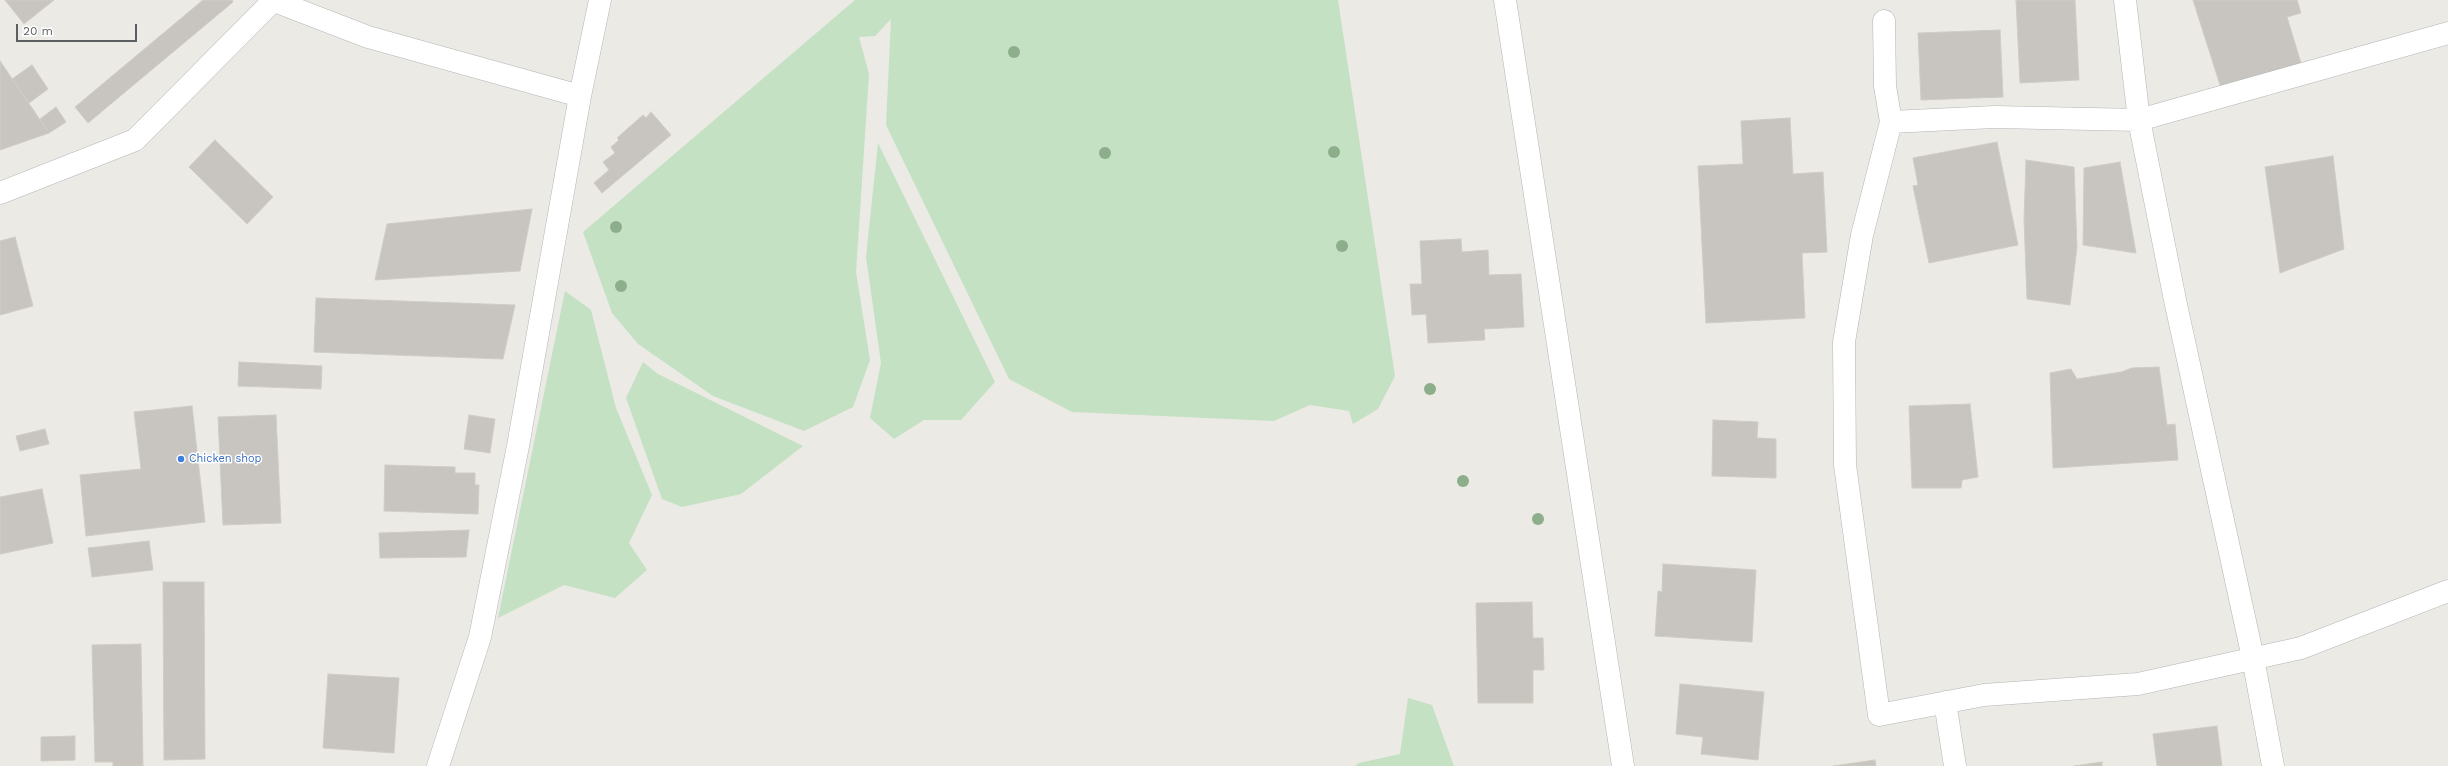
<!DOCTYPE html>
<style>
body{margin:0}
#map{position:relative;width:2448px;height:766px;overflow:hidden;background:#eceae4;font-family:"Work Sans",sans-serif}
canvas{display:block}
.scale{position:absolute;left:16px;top:24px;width:121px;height:18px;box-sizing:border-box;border:2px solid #5c5f62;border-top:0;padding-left:5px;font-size:12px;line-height:14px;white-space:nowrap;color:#5c5f62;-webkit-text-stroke:3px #fff;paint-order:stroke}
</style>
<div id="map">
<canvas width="2448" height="766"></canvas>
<div class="scale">20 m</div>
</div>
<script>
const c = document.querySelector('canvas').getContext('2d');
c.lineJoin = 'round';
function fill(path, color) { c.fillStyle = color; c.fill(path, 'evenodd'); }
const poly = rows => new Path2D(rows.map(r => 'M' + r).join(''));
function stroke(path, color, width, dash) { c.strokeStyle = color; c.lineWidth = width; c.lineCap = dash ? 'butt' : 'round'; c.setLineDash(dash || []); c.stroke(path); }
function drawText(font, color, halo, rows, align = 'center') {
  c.font = font + ' "Work Sans",sans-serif'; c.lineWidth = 3; c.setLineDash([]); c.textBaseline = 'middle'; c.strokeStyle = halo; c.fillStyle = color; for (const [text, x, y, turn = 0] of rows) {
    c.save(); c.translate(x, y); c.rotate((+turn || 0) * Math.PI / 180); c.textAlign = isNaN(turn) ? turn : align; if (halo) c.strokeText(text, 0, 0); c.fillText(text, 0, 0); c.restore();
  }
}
const green = poly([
 [855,0,1338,0,1395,376,1378,409,1353,424,1349,411,1310,405,1274,421,1072,412,1009,379,886,125,891,19,875,36,859,37,869,74,856,272,870,360,853,407,804,431,713,396,638,344,612,313,583,232],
 [878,143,995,382,961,420,924,420,894,439,870,418,881,363,866,257],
 [565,291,591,310,616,408,652,495,629,543,647,570,615,598,564,585,498,618],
 [643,362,658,374,803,446,741,494,682,507,662,499,626,398],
 [1408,698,1432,705,1454,766,1355,766,1359,763,1400,754]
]);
const building = poly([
 [5,0,54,0,24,24,5,0],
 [203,0,232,0,233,2,88,123,75,107,203,0],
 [2016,0,2075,0,2079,80,2020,83,2016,0],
 [2193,0,2297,0,2301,13,2287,17,2301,63,2221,88,2193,0],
 [2000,30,2003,97,1921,100,1918,33,2000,30],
 [0,61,49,133,0,150,0,61],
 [32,65,48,89,29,103,12,79,32,65],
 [56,107,66,122,49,133,40,119,56,107],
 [651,112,671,135,602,193,594,183,609,170,603,162,615,153,611,147,619,140,617,138,643,115,646,118,651,112],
 [1790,118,1793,174,1823,172,1827,252,1802,253,1805,318,1706,323,1698,166,1743,164,1741,121,1790,118],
 [215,140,273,197,247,224,189,167,215,140],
 [1997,142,2018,245,1929,263,1913,186,1918,185,1913,158,1997,142],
 [2333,156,2344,249,2280,273,2265,167,2333,156],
 [2026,160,2074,167,2077,247,2070,305,2027,299,2024,219,2026,160],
 [2120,162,2136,253,2083,245,2084,168,2120,162],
 [532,209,520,271,375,280,387,224,532,209],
 [15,237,33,306,0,315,0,241,15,237],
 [1461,239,1462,252,1488,250,1489,275,1521,274,1524,327,1484,329,1485,340,1428,343,1426,314,1412,315,1410,284,1422,284,1420,241,1461,239],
 [316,298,515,305,503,359,314,352,316,298],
 [239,362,322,366,321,389,238,386,239,362],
 [2159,367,2167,425,2175,424,2178,460,2053,468,2050,373,2071,369,2077,379,2121,372,2132,368,2159,367],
 [1970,404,1978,477,1962,480,1961,488,1912,488,1909,406,1970,404],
 [192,406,205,522,86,536,80,475,141,469,134,412,192,406],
 [276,415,281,523,223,525,218,417,276,415],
 [469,415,495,419,490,453,464,449,469,415],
 [1713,420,1758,422,1757,438,1776,439,1776,478,1712,476,1713,420],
 [45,429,49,444,20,451,16,436,45,429],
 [385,465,455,467,455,473,475,473,475,485,479,485,478,514,384,511,385,465],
 [42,489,53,543,0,554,0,497,42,489],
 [469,530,466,557,380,558,379,533,469,530],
 [149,541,153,570,92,577,88,548,149,541],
 [1663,564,1756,570,1752,642,1655,636,1658,591,1662,592,1663,564],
 [163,582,204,582,205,759,164,760,163,582],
 [1532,602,1533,638,1543,638,1544,670,1533,670,1533,703,1478,703,1476,603,1532,602],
 [141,644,143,766,113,766,113,762,95,762,92,645,141,644],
 [328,674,399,678,394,753,323,748,328,674],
 [1680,684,1764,692,1758,760,1701,754,1703,737,1676,734,1680,684],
 [2217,726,2222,766,2157,766,2153,734,2217,726],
 [75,736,75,760,41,761,41,737,75,736],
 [1875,760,1876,766,1833,766,1875,760],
 [2102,762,2102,766,2074,766,2102,762]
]);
const minor = poly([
 [272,0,368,37,580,96],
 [1505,0,1623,766],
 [2125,0,2139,120,2175,300,2253,658,2273,766],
 [1884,21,1885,86,1891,122,1862,235,1844,342,1845,465,1879,715,1984,695,2138,684,2301,648,2448,591],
 [1891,122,1994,117,2139,120,2448,33],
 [0,193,135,140,273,1],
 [1945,702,1955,766],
 [438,766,480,637,518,446,580,96,600,0]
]);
const trees = [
 [1014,52],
 [1334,152],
 [1105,153],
 [616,227],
 [1342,246],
 [621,286],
 [1430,389],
 [1463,481],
 [1538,519]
];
const markers = [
 [181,459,4,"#3f7fe0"]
];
const shopNames = [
 ["Chicken shop",189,459]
];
fill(green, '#c4e1c3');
fill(building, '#c8c5c0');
stroke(building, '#d0ccc3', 1);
stroke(minor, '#b1b4b7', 23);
stroke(minor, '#fff', 22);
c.fillStyle = '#8dae8b';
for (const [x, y] of trees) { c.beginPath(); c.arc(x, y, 6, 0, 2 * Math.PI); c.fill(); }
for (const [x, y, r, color] of markers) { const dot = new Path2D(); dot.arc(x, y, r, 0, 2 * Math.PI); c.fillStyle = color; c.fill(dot); stroke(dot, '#fff', 1.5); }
drawText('11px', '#366cbe', '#fff', shopNames, 'left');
</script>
